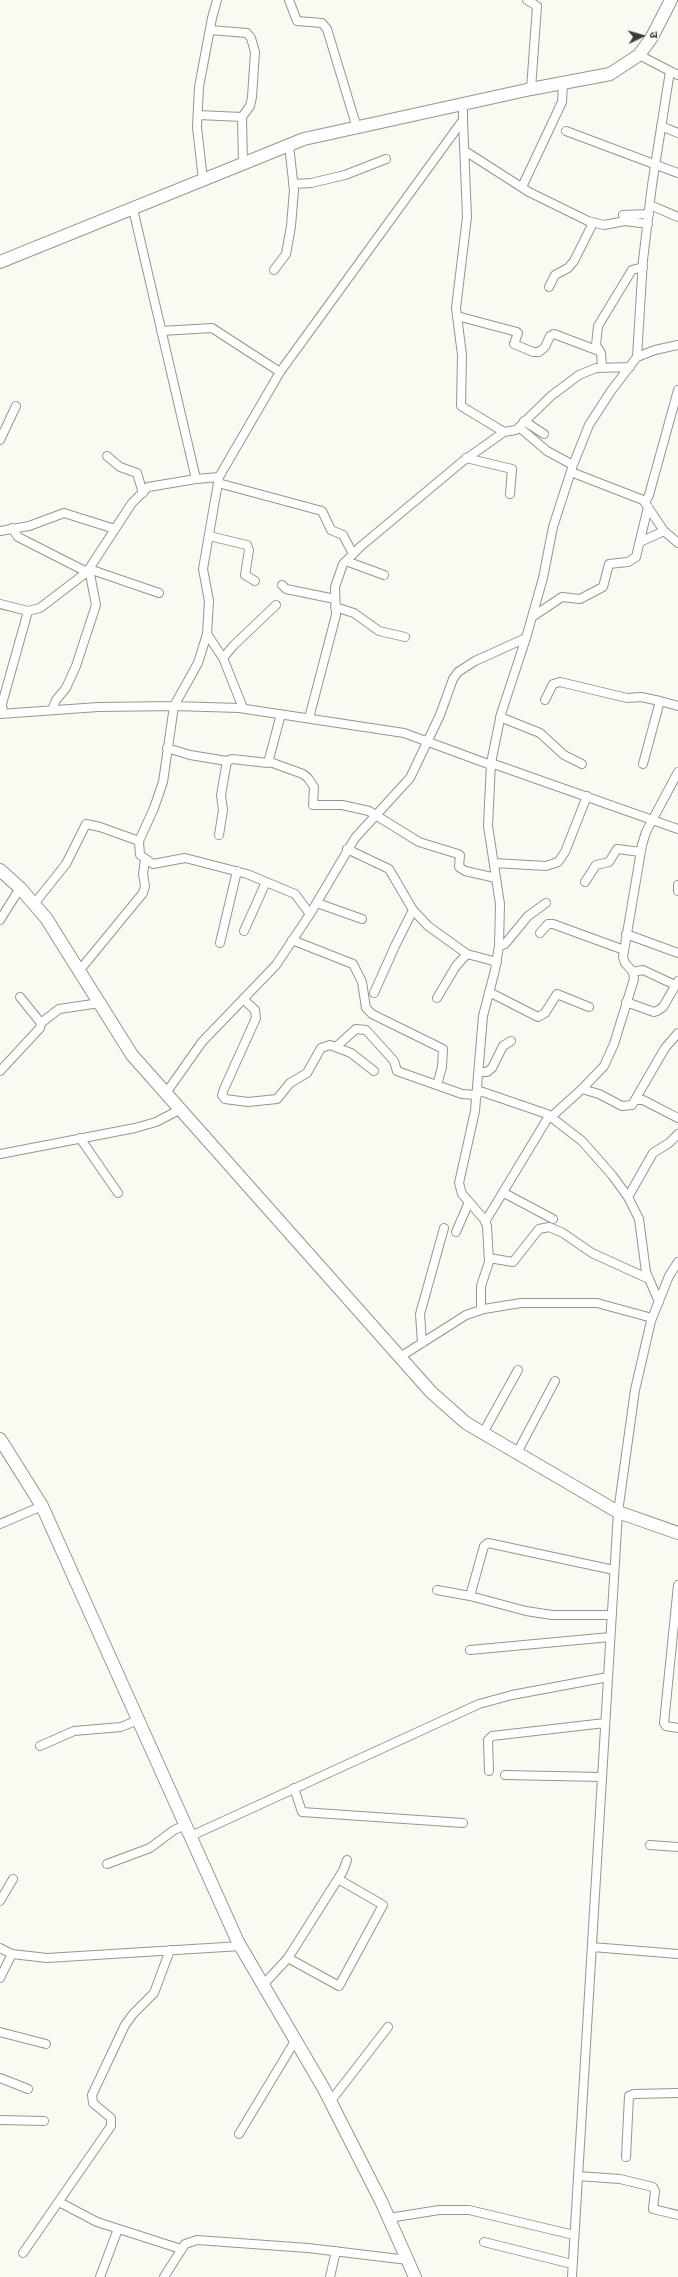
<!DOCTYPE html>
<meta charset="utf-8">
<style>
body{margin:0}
#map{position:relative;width:678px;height:2277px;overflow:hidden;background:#f9faf2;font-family:"Titillium Web","Noto Sans Devanagari",sans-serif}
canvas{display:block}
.north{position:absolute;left:622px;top:16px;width:40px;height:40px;-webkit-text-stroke:3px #f9faf2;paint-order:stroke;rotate:85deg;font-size:11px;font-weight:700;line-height:16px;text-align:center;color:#3b3b38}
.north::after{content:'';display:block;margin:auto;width:14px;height:18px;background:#3b3b38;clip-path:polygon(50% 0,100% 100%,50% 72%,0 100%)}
</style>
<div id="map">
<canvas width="678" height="2277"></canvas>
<div class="north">उ</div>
</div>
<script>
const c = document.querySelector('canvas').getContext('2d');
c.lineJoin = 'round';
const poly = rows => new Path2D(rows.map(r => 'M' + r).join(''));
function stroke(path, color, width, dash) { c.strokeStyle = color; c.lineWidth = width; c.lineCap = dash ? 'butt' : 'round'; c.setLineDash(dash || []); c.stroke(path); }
const street = poly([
 [289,0,297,21,322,23,327,29,357,128],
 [527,0,537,6,531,89],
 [210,30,247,33,251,38,255,52,252,97,250,106,242,117],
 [670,71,678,75],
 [198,115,242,117,243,164],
 [463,120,467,217,456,308,462,355,461,406,504,432],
 [661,126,678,133],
 [566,131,678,173],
 [465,151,529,192,588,221,604,225,625,221,648,224],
 [203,180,197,127,199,87,212,18,217,0],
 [293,184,311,183,345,175,386,159],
 [522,187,562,102,563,84],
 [650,205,678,217],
 [133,209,196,479],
 [623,215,649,214],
 [274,270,286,254,291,226,294,190,289,145],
 [549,287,555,275,568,268,574,261,593,223],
 [457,316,517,332,518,333,514,344,533,352,539,352,545,347,550,336,554,334,599,351],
 [161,331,212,328,280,372],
 [637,357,655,350,678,345],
 [602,368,601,353,596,345,598,326,632,270,643,267],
 [524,421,544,434],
 [519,427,547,451,573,465],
 [0,440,16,406],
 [107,456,120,467,137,473,143,493],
 [466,458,512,469,510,494],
 [571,472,643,500,664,531,678,543],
 [219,477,280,372,463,120,463,106],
 [218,483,322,511,331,530,343,535,353,554],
 [645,503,649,495,678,390],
 [12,528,18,537,87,572],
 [115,529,132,503,148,487,196,479,219,477,203,569,209,601,207,634,198,663,174,706,163,782,154,808,139,841,140,855,153,864,185,858,247,874,295,894,310,914],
 [0,531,29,526,64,513,115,529,87,572,40,608,28,611],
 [209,536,247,545,249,550,245,575,255,581],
 [640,542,664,531],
 [346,561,384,575],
 [89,569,159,593],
 [282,585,286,589,335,599],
 [0,604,28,611,2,704,3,713],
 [335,607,354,613,379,631,405,637],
 [532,617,562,597,580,599,603,587,609,564,628,562,636,557,648,507],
 [207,634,223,658,243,708],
 [223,658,234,645,276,605],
 [545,700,553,684,560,682,627,698,641,697,660,701,678,706],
 [52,710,56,700,66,688,76,666,96,605,89,569],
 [0,714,98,707,174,706,239,708,404,733,491,765],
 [500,717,540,733,564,755,582,764],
 [309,718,336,615,335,587,343,564,360,547,463,461,504,432,516,430,551,396,579,375,596,368,630,367],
 [167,748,190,755,227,761],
 [270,762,303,774,308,778,314,787,313,805,342,805,369,811,419,842,458,854,460,855,459,867,465,871,496,878],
 [491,763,678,829],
 [643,764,660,701],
 [219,835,223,810,221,795,227,761,232,759,268,763,281,714],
 [347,849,389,869,413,910,428,926,467,954,497,962],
 [494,863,546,866,558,862,565,852,587,796],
 [585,882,596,865,609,862,617,849,641,852],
 [678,885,678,891],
 [317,903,362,919],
 [34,904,66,864,86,824,100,827,139,841],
 [0,920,20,888],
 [244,931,266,882],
 [540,933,548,924,553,924,624,950],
 [626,934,678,953],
 [292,940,353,964,362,982,366,1008,372,1014,443,1049,442,1067,437,1085],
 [220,943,237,871],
 [499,946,505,944,528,916,546,903],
 [79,971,143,893,145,886,143,874,145,860],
 [633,972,643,970,675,985],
 [489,992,538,1017,545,1013,557,994,589,1007],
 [374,993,395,946,413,910],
 [437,998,456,966,467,954],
 [243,999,255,1010,256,1018,224,1089,222,1095,225,1099,248,1102,277,1099,290,1083,307,1073,321,1048,330,1045,351,1053,374,1071],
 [626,1002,654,1012,657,1011,663,1007,678,981],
 [41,1023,59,1009,100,1003],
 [337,1046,356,1029,366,1030,394,1061,397,1071,462,1094,477,1095],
 [0,1071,40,1028,41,1023,20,997],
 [479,1072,487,1072,492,1068,503,1046,511,1041],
 [582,1089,599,1094,622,1106,632,1105,665,1048,678,1033],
 [477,1090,547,1114,582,1141,612,1175,628,1197,639,1219,646,1272,659,1302],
 [166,1093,202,1042,276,965,310,914,355,838,410,778,440,715,453,679,458,672,475,661,526,638],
 [636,1100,643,1100,678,1118],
 [551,1117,582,1089,604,1066,614,1044,634,979,633,972,625,963,623,957,642,845,646,832,678,772],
 [80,1138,118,1193],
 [0,1154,135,1128,156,1122,181,1109],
 [504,1193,553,1219],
 [628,1197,653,1153,669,1143,678,1134],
 [485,1222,549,1116],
 [456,1232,469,1202],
 [489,1258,513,1262,539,1229,549,1227,563,1233,592,1253,649,1279],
 [481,1309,481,1286,489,1262,487,1226,484,1219,462,1194,459,1183,475,1111,483,1016,495,970,499,946,500,904,488,826,491,763,501,714,526,638,543,578,553,527,573,465,589,425,611,391,637,357,643,260,652,185,670,71,639,55],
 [422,1343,420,1314,444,1228],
 [400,1357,466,1315,484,1309,521,1303,597,1303,652,1318],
 [483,1433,518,1370],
 [517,1453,555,1381],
 [0,1524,42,1506],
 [678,1585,664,1723,666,1726,678,1728],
 [437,1590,470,1596,526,1611,552,1615,612,1615],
 [470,1596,484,1546,488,1543,614,1570],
 [470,1650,610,1637],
 [40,1746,74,1731,121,1727,138,1720],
 [489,1771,488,1740,492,1736,605,1723],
 [505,1775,602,1777],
 [294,1788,302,1812,463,1823],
 [191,1836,479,1704,512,1695,608,1677],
 [650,1845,678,1847],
 [107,1864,150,1848,174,1830,186,1825],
 [0,1901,13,1879],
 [592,1947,678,1954],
 [0,1948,12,1954,47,1958,241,1946],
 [288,1958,339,1986,383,1905,338,1879],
 [0,1978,12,1954],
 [263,1985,288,1958,343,1871,347,1860],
 [0,2032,46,2044],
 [0,2078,28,2089],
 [330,2102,388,2027],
 [0,2120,44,2121],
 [239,2134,295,2041],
 [626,2157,629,2096,634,2094,678,2093],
 [578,2176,620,2179,653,2187,655,2191,653,2209,678,2215],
 [59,2202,97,2222,181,2249],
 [389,2218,439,2210,469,2210,574,2235],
 [484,2242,572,2264],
 [23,2253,111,2126,111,2118,93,2103,92,2095,125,2025,133,2014,154,1993,170,1950],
 [100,2277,118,2229],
 [164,2277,185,2244,197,2240,308,2248,408,2260],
 [330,2277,336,2251],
 [572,2277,618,1512,635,1390,651,1321,669,1276,678,1262]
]);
const secondary = poly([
 [0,262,304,139,531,89,610,74,639,55,652,37,671,0],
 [0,870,20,888,46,918,132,1055,431,1392,466,1423,618,1512,678,1533],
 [0,1439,42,1506,238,1942,324,2089,381,2201,415,2277]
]);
stroke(street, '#96968f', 10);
stroke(secondary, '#96968f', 14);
stroke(street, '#fff', 8);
stroke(secondary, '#fff', 12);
</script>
